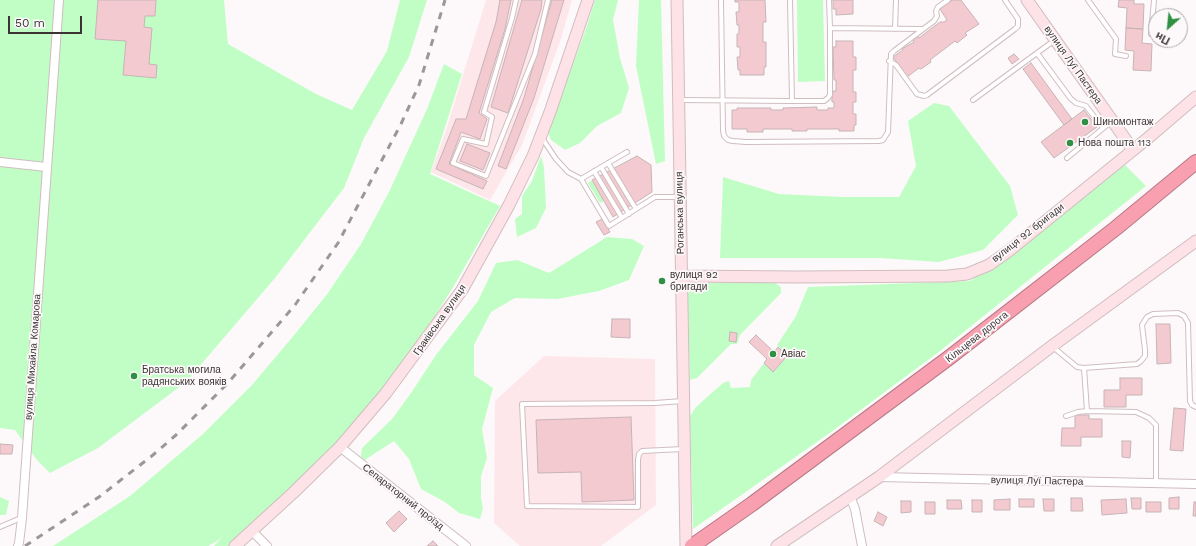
<!DOCTYPE html>
<meta charset="utf-8">
<style>
body{margin:0}
#map{position:relative;width:1196px;height:546px;overflow:hidden;background:#fdf9fa;font-family:"Work Sans",sans-serif}
canvas{display:block}
.north{position:absolute;left:1148px;top:8px;width:40px;height:40px;box-sizing:border-box;background:#fdf9fa;border:1px solid #afaaab;border-radius:50%;rotate:207deg;font-size:11px;font-weight:700;line-height:16px;text-align:center;color:#3b3334}
.north::after{content:'';display:block;margin:auto;width:14px;height:18px;background:#2f8f42;clip-path:polygon(50% 0,100% 100%,50% 72%,0 100%)}
.scale{position:absolute;left:8px;top:16px;width:74px;height:18px;box-sizing:border-box;border:2px solid #3b3334;border-top:0;padding-left:5px;font-size:12px;line-height:14px;white-space:nowrap;color:#3b3334;-webkit-text-stroke:3px #fdf9fa;paint-order:stroke}
</style>
<div id="map">
<canvas width="1196" height="546"></canvas>
<div class="north">Пн</div>
<div class="scale">50 m</div>
</div>
<script>
const c = document.querySelector('canvas').getContext('2d');
c.lineJoin = 'round';
function fill(path, color) { c.fillStyle = color; c.fill(path, 'evenodd'); }
const poly = rows => new Path2D(rows.map(r => 'M' + r).join(''));
function stroke(path, color, width, dash) { c.strokeStyle = color; c.lineWidth = width; c.lineCap = dash ? 'butt' : 'round'; c.setLineDash(dash || []); c.stroke(path); }
function drawText(font, color, halo, rows, align = 'center') {
  c.font = font + ' "Work Sans",sans-serif'; c.lineWidth = 3.5; c.setLineDash([]); c.textBaseline = 'middle'; c.strokeStyle = halo; c.fillStyle = color; for (const [text, x, y, turn = 0] of rows) {
    c.save(); c.translate(x, y); c.rotate((+turn || 0) * Math.PI / 180); c.textAlign = isNaN(turn) ? turn : align; if (halo) c.strokeText(text, 0, 0); c.fillText(text, 0, 0); c.restore();
  }
}
const built = poly([
 [486,0,572,0,561,39,522,145,490,200,431,172,446,130],
 [544,356,655,359,656,505,601,546,520,546,494,523,495,401]
]);
const green = poly([
 [0,0,224,0,228,44,316,94,352,110,387,51,400,0,427,0,409,57,364,138,344,188,275,278,186,382,98,448,50,473,37,460,15,430,0,428],
 [595,0,618,0,613,20,620,58,629,88,621,113,597,126,580,143,565,150,551,140,548,133,588,23],
 [639,0,661,0,665,161,656,164,636,66],
 [797,0,823,0,825,81,798,82],
 [444,64,462,74,430,174,500,206,452,289,417,344,372,403,328,455,231,546,214,546,223,536,217,541,208,546,53,546,130,496,203,434,252,385,295,334,328,293,361,244,389,192,427,109],
 [934,103,949,106,1010,186,1018,215,983,250,939,262,880,258,720,258,723,177,779,194,843,197,899,197,916,166,908,121],
 [541,156,544,167,546,208,536,228,517,237,515,219,522,214,522,196,532,181],
 [1125,165,1146,186,940,351,831,432,693,529,690,416,696,407,723,383,729,381,731,388,750,387,751,380,764,363,773,372,787,357,777,345,796,316,808,287,970,281],
 [592,180,604,201,600,203,588,183],
 [607,237,632,239,644,246,629,280,599,291,557,299,515,298,491,312,474,345,474,375,493,388,482,429,487,458,481,476,481,498,483,508,480,519,459,513,445,502,421,489,409,459,394,441,360,463,362,448,392,419,411,393,436,355,478,301,496,263,517,260,549,273],
 [697,283,775,283,781,287,781,293,740,335,737,344,731,344,697,378,690,380,688,294,692,287],
 [0,497,9,501,6,515,0,515]
]);
const building = poly([
 [98,0,156,0,155,16,145,16,144,27,152,28,149,64,157,65,156,78,123,75,126,41,95,39,98,0],
 [500,0,511,0,505,29,479,113,487,119,480,139,461,132,449,164,487,181,483,189,436,169,456,119,466,119,496,22,500,0],
 [522,0,542,0,541,9,508,113,491,107,522,0],
 [552,0,564,0,534,98,506,169,498,166,524,98,552,0],
 [735,0,765,0,766,22,763,22,763,42,766,42,766,67,764,67,764,75,740,75,740,70,738,70,737,57,740,57,740,47,737,47,737,34,739,34,739,25,737,25,736,12,739,12,739,2,735,2,735,0],
 [833,0,853,0,853,14,836,15,836,9,833,9,833,0],
 [952,0,961,0,979,24,965,33,967,35,957,43,955,41,930,60,931,62,921,69,919,68,907,77,893,57,903,50,902,49,914,42,913,40,918,36,919,38,940,22,944,22,947,20,940,9,952,0],
 [1119,0,1134,0,1134,4,1144,4,1143,29,1126,28,1127,8,1118,7,1119,0],
 [1126,28,1143,29,1142,43,1152,44,1151,71,1133,70,1134,51,1125,50,1126,28],
 [836,41,853,41,853,57,856,57,856,70,853,70,853,92,856,92,856,102,853,102,853,114,856,114,856,125,854,125,854,131,839,131,839,129,807,129,807,131,792,131,792,129,763,129,763,132,747,132,747,129,732,129,732,110,737,110,737,108,771,108,771,110,783,110,783,108,817,107,817,110,828,110,828,108,834,108,834,102,832,102,832,97,833,91,836,91,836,80,834,80,833,47,836,47,836,41],
 [1014,54,1019,59,1012,64,1008,58,1014,54],
 [1031,63,1072,119,1064,125,1023,69,1031,63],
 [1084,110,1097,127,1054,158,1041,142,1084,110],
 [467,144,490,153,483,170,460,161,467,144],
 [637,156,651,165,652,192,613,217,592,180,637,156],
 [602,219,610,232,604,235,596,222,602,219],
 [612,319,630,319,630,338,611,337,612,319],
 [1156,324,1170,324,1171,363,1157,364,1156,324],
 [730,332,737,333,736,342,729,341,730,332],
 [756,335,774,352,778,347,787,356,773,372,764,363,767,359,749,342,756,335],
 [1120,378,1142,378,1142,395,1126,395,1126,407,1104,407,1104,390,1120,390,1120,378],
 [1174,408,1186,409,1183,451,1170,450,1174,408],
 [1075,415,1089,415,1089,419,1102,419,1102,437,1081,437,1081,446,1061,446,1062,428,1075,428,1075,415],
 [631,417,634,500,582,502,581,472,538,473,536,420,631,417],
 [1122,441,1131,441,1130,458,1122,457,1122,441],
 [0,444,13,445,12,454,0,454,0,444],
 [1179,497,1179,509,1169,509,1169,498,1179,497],
 [1071,498,1082,498,1083,511,1071,511,1071,498],
 [1131,498,1141,498,1141,509,1132,509,1131,498],
 [1010,499,1010,510,994,510,994,500,1010,499],
 [1019,499,1034,499,1034,507,1019,507,1019,499],
 [1043,499,1054,499,1054,511,1044,511,1043,499],
 [1126,499,1127,513,1102,515,1101,500,1126,499],
 [947,500,961,500,962,509,947,509,947,500],
 [972,500,982,500,982,512,972,512,972,500],
 [901,501,911,501,911,512,901,513,901,501],
 [925,502,935,502,935,514,925,514,925,502],
 [1146,502,1161,502,1161,512,1146,512,1146,502],
 [1194,502,1196,502,1196,516,1193,516,1194,502],
 [399,511,407,519,394,532,386,523,399,511],
 [878,512,887,517,883,526,874,521,878,512],
 [433,541,438,546,427,546,433,541]
]);
const lane = poly([
 [516,0,512,18,484,112,492,117,486,144,463,139,453,163,486,176,535,54,548,0],
 [721,0,723,130,724,136,728,140,733,141,746,142,879,141,883,140,888,132,891,54,894,51,934,21,937,16,936,11,938,7,948,0],
 [790,0,792,101,824,101,828,98,830,95,830,28],
 [829,0,830,28,921,29],
 [1088,0,1116,39,1115,54,1126,56],
 [895,29,896,0],
 [1151,34,1154,0],
 [1055,40,1037,53,1071,99,1076,103,1086,106,1103,128],
 [889,61,896,65,917,94,924,96,927,95,1015,29,1018,26,1018,19,1005,0],
 [680,100,792,101],
 [973,100,1037,53],
 [542,138,556,159,568,172,581,179,609,226,655,197,679,197],
 [1067,158,1112,121],
 [608,163,636,209],
 [601,167,629,214],
 [594,171,622,218],
 [581,179,627,152],
 [1053,347,1077,367,1084,368,1137,364,1141,361,1145,356,1145,350,1142,325,1147,317,1153,314,1178,313,1184,316,1188,323,1190,401,1192,405,1196,407],
 [1084,368,1087,411],
 [683,401,655,403,522,404,527,506,638,507,638,460,639,454,642,451,683,449],
 [1066,416,1078,412,1087,411,1136,412,1149,418,1156,425,1156,483],
 [0,527,21,518]
]);
const street = poly([
 [0,162,46,167],
 [340,447,466,546],
 [879,477,1196,484],
 [850,496,855,509,862,546],
 [252,531,267,546],
 [18,546,19,543,22,518,59,0]
]);
const secondary = poly([
 [677,0,686,546],
 [1027,0,1133,150],
 [681,276,797,277,948,276,967,274,989,265,1010,250,1148,138,1196,97],
 [235,546,293,493,340,447,386,393,462,290,509,205,533,156,550,112,588,0],
 [777,546,879,477,1052,346,1196,241]
]);
const highway = poly([
 [692,546,752,504,950,357,1116,228,1196,162]
]);
const rail = poly([
 [25,546,99,497,153,455,176,435,228,383,295,305,338,243,401,124,419,85,445,0]
]);
const markers = [
 [1085,122,4,"#2f8f42"],
 [1070,143,4,"#2f8f42"],
 [662,281,4,"#2f8f42"],
 [773,354,4,"#2f8f42"],
 [134,376,4,"#2f8f42"]
];
const streetNames = [
 ["вулиця Луї Пастера",1073,65,55],
 ["Роганська вулиця",680,213,-91],
 ["вулиця 92 бригади",1028,233,-38],
 ["Граківська вулиця",440,320,-55],
 ["Кільцева дорога",977,337,-38],
 ["вулиця Михайла Комарова",33,357,-86],
 ["вулиця Луї Пастера",1037,481,1],
 ["Сепараторний проїзд",403,497,38]
];
const poiNames = [
 ["Шиномонтаж",1093,122],
 ["Нова пошта 113",1078,143],
 ["вулиця 92",670,275],
 ["бригади",670,287],
 ["Авіас",781,354],
 ["Братська могила",142,370],
 ["радянських вояків",142,382]
];
fill(built, '#fee7ea');
fill(green, '#c0fec5');
fill(building, '#f3cad0');
stroke(building, '#c7b4b7', 1);
stroke(lane, '#d0bdc0', 6);
stroke(street, '#d0bdc0', 10);
stroke(secondary, '#d0bdc0', 13);
stroke(highway, '#b67a85', 16);
stroke(lane, '#fff', 4);
stroke(street, '#fff', 8);
stroke(secondary, '#fde2e7', 11);
stroke(highway, '#f9a0b0', 14);
stroke(rail, '#9c9697', 3, [7, 7]);
for (const [x, y, r, color] of markers) { const dot = new Path2D(); dot.arc(x, y, r, 0, 2 * Math.PI); c.fillStyle = color; c.fill(dot); stroke(dot, '#fdf9fa', 1.5); }
drawText('10px', '#3b3334', '#fdf9fa', streetNames);
drawText('10px', '#3b3334', '#fdf9fa', poiNames, 'left');
</script>
